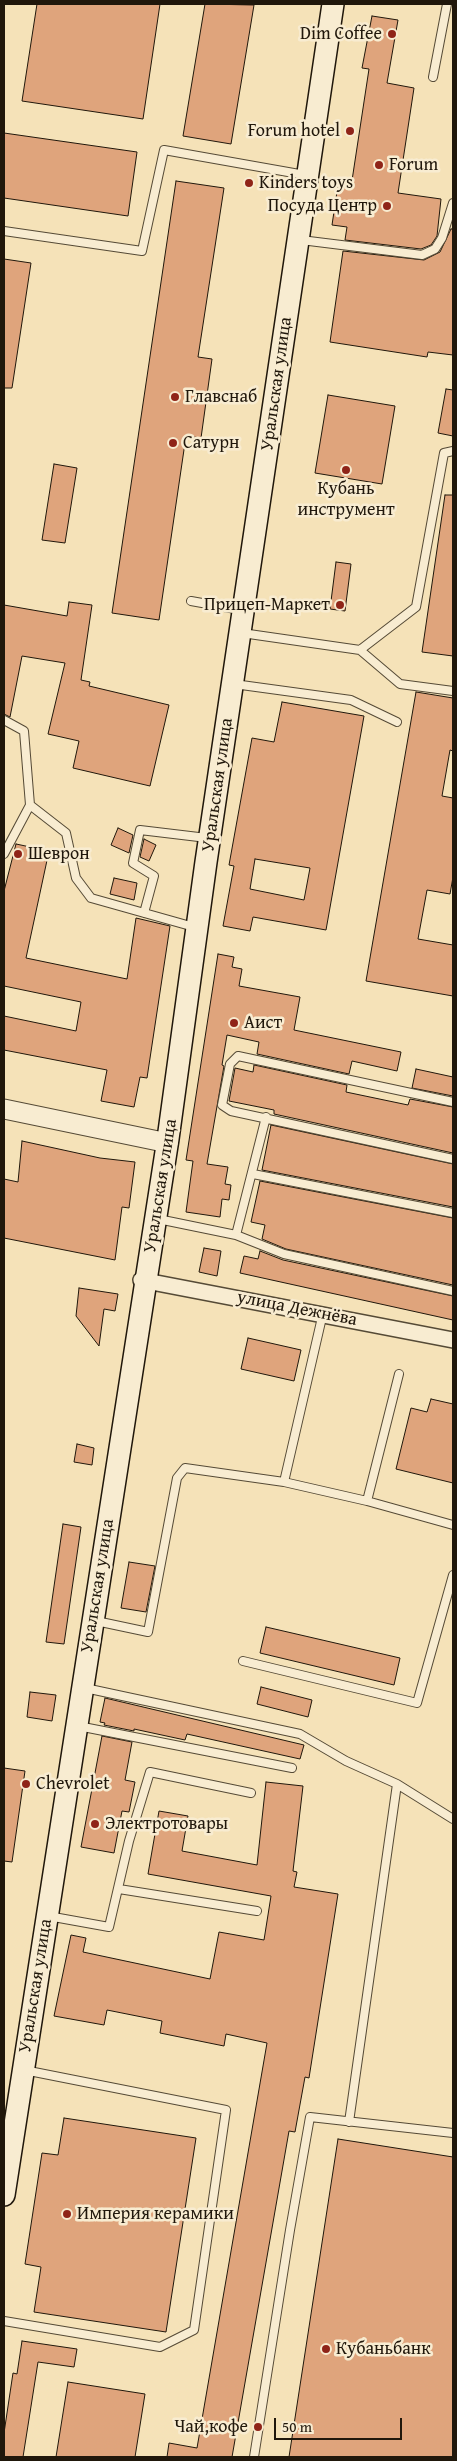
<!DOCTYPE html>
<meta charset="utf-8">
<style>
body{margin:0}
#map{position:relative;width:457px;height:2461px;overflow:hidden;background:#f5e2b8;font-family:"Gentium Book Plus",serif}
canvas{display:block}
.frame{position:absolute;inset:0;border:5px solid #20170b;pointer-events:none}
.scale{position:absolute;left:274px;top:2418px;width:128px;height:22px;box-sizing:border-box;border:2px solid #20170b;border-top:0;padding-left:6px;font-size:15px;line-height:18px;white-space:nowrap;color:#20170b;-webkit-text-stroke:4px #f8ecd1;paint-order:stroke}
</style>
<div id="map">
<canvas width="457" height="2461"></canvas>
<div class="frame"></div>
<div class="scale">50 m</div>
</div>
<script>
const c = document.querySelector('canvas').getContext('2d');
c.lineJoin = 'round';
function fill(path, color) { c.fillStyle = color; c.fill(path, 'evenodd'); }
const poly = rows => new Path2D(rows.map(r => 'M' + r).join(''));
function stroke(path, color, width, dash) { c.strokeStyle = color; c.lineWidth = width; c.lineCap = dash ? 'butt' : 'round'; c.setLineDash(dash || []); c.stroke(path); }
function drawText(font, color, halo, rows, align = 'center') {
  c.font = font + ' "Gentium Book Plus",serif'; c.lineWidth = 5; c.setLineDash([]); c.textBaseline = 'middle'; c.strokeStyle = halo; c.fillStyle = color; for (const [text, x, y, turn = 0] of rows) {
    c.save(); c.translate(x, y); c.rotate((+turn || 0) * Math.PI / 180); c.textAlign = isNaN(turn) ? turn : align; if (halo) c.strokeText(text, 0, 0); c.fillText(text, 0, 0); c.restore();
  }
}
const building = poly([
 [37,4,160,4,143,119,22,101,37,4],
 [205,4,254,5,231,144,183,136,205,4],
 [372,16,398,20,387,83,414,88,398,193,441,199,437,236,431,245,421,249,345,240,347,227,332,225,338,185,351,187,369,69,362,68,372,16],
 [4,133,137,152,128,216,4,198,4,133],
 [176,181,224,188,198,357,212,359,201,438,186,436,159,620,112,613,176,181],
 [451,229,453,229,453,355,428,352,427,357,330,342,343,251,424,260,440,252,451,229],
 [4,259,31,263,12,388,4,388,4,259],
 [446,389,453,390,453,436,438,433,446,389],
 [328,395,395,406,382,484,315,473,328,395],
 [54,464,77,468,65,543,42,540,54,464],
 [445,495,453,495,453,656,422,652,445,495],
 [336,562,351,564,345,611,330,609,336,562],
 [69,602,92,605,81,680,90,682,89,686,169,705,150,786,73,768,79,741,48,734,65,663,22,656,10,717,4,714,4,605,67,616,69,602],
 [416,692,453,698,453,751,450,750,442,796,453,798,453,877,450,894,427,890,418,939,453,945,453,996,366,981,416,692],
 [282,702,364,716,326,930,253,917,250,931,223,926,234,866,229,865,252,738,274,742,282,702],
 [255,859,310,868,304,900,250,889,255,859],
 [118,828,133,835,129,853,111,845,118,828],
 [144,839,156,845,149,861,140,857,144,839],
 [16,844,49,851,26,958,127,979,136,918,170,926,147,1078,140,1077,134,1107,101,1101,107,1070,4,1050,4,1016,76,1031,81,1002,4,986,4,891,16,844],
 [114,878,137,883,134,900,110,894,114,878],
 [218,954,234,957,232,967,242,969,239,986,300,997,294,1030,401,1052,397,1071,352,1061,349,1074,257,1054,259,1042,227,1035,222,1065,224,1066,207,1164,228,1167,225,1184,231,1185,229,1200,222,1199,220,1217,186,1212,193,1161,186,1160,218,954],
 [254,1065,347,1085,346,1092,408,1105,410,1099,453,1107,453,1153,274,1114,274,1110,229,1101,235,1068,253,1072,254,1065],
 [416,1069,453,1077,453,1096,412,1088,416,1069],
 [271,1125,453,1164,453,1207,262,1170,271,1125],
 [22,1141,100,1158,135,1162,129,1208,122,1207,115,1260,4,1238,4,1179,18,1182,22,1141],
 [260,1181,453,1218,453,1285,286,1249,262,1239,265,1225,251,1222,260,1181],
 [204,1248,221,1251,217,1276,199,1272,204,1248],
 [260,1251,283,1260,453,1296,453,1320,240,1273,244,1256,258,1259,260,1251],
 [79,1288,118,1294,115,1311,104,1309,99,1346,76,1316,79,1288],
 [248,1338,301,1350,294,1381,241,1369,248,1338],
 [431,1399,453,1404,453,1483,396,1469,411,1408,427,1412,431,1399],
 [77,1444,94,1448,92,1465,74,1462,77,1444],
 [63,1524,81,1527,64,1644,46,1642,63,1524],
 [129,1562,155,1566,146,1612,121,1608,129,1562],
 [266,1627,400,1658,394,1685,260,1653,266,1627],
 [261,1687,312,1700,308,1717,257,1704,261,1687],
 [30,1692,56,1695,52,1721,27,1717,30,1692],
 [105,1698,304,1745,300,1759,187,1734,185,1740,134,1729,134,1731,104,1725,105,1723,100,1722,105,1698],
 [102,1736,132,1742,125,1780,135,1782,129,1812,122,1811,114,1853,81,1847,102,1736],
 [4,1768,25,1771,12,1862,4,1861,4,1768],
 [266,1782,303,1786,293,1871,297,1872,294,1887,338,1894,309,2078,305,2077,295,2132,289,2131,232,2457,167,2457,169,2443,197,2448,267,2043,226,2034,224,2046,160,2033,162,2021,107,2010,104,2025,54,2016,71,1935,86,1938,83,1952,210,1979,219,1932,264,1940,271,1896,148,1874,159,1811,188,1816,182,1851,257,1865,266,1782],
 [64,2118,196,2138,166,2332,34,2312,41,2267,25,2264,42,2153,58,2155,64,2118],
 [338,2139,453,2157,453,2457,289,2457,338,2139],
 [22,2341,77,2349,74,2367,38,2362,23,2457,4,2457,4,2433,13,2373,17,2374,22,2341],
 [68,2382,145,2394,135,2457,56,2457,68,2382]
]);
const service = poly([
 [433,77,447,4],
 [4,231,142,251,164,150,305,175],
 [301,240,422,255,435,249,442,238,453,203],
 [191,601,241,610],
 [242,633,360,650,400,684,453,691],
 [360,650,416,607,444,453,453,451],
 [234,684,351,700,397,722],
 [4,720,24,731,30,805,4,854],
 [30,805,66,833,76,878,91,898,194,927],
 [144,913,154,876,133,863,140,830,207,838],
 [453,1102,238,1056,230,1064,222,1105,231,1111,453,1159],
 [253,1174,453,1213],
 [158,1219,236,1235,284,1254,453,1291],
 [236,1235,266,1117],
 [284,1482,323,1313],
 [367,1501,399,1374],
 [96,1621,148,1632,177,1478,185,1468,284,1482,367,1501,453,1525],
 [243,1661,417,1703,453,1575],
 [85,1688,300,1734,346,1761,397,1784,453,1819],
 [78,1726,292,1768],
 [119,1889,257,1911],
 [48,1916,109,1927,129,1841,150,1772,251,1793],
 [349,2122,397,1784],
 [4,2321,160,2347,194,2330,226,2110,24,2070],
 [254,2457,290,2230,310,2117,453,2133]
]);
const minor = poly([
 [141,1280,453,1340]
]);
const tertiary = poly([
 [4,1109,168,1143]
]);
const secondary = poly([
 [4,2195,168,1139,206,862,333,4]
]);
const markers = [
 [392,34,5,"#8f2418"],
 [350,131,5,"#8f2418"],
 [379,165,5,"#8f2418"],
 [249,183,5,"#8f2418"],
 [387,206,5,"#8f2418"],
 [175,397,5,"#8f2418"],
 [173,443,5,"#8f2418"],
 [346,470,5,"#8f2418"],
 [340,605,5,"#8f2418"],
 [18,854,5,"#8f2418"],
 [234,1023,5,"#8f2418"],
 [26,1784,5,"#8f2418"],
 [95,1824,5,"#8f2418"],
 [67,2214,5,"#8f2418"],
 [326,2349,5,"#8f2418"],
 [258,2427,5,"#8f2418"]
];
const poiNames = [
 ["Dim Coffee",382,34,"right"],
 ["Forum hotel",340,131,"right"],
 ["Forum",389,165],
 ["Kinders toys",259,183],
 ["Посуда Центр",377,206,"right"],
 ["Главснаб",185,397],
 ["Сатурн",183,443],
 ["Кубань",346,489,"center"],
 ["инструмент",346,510,"center"],
 ["Прицеп-Маркет",330,605,"right"],
 ["Шеврон",28,854],
 ["Аист",244,1023],
 ["Chevrolet",36,1784],
 ["Электротовары",105,1824],
 ["Империя керамики",77,2214],
 ["Кубаньбанк",336,2349],
 ["Чай,кофе",248,2427,"right"]
];
const streetNames = [
 ["Уральская улица",277,384,-82],
 ["Уральская улица",218,785,-82],
 ["Уральская улица",161,1186,-81],
 ["улица Дежнёва",297,1309,11],
 ["Уральская улица",98,1586,-81],
 ["Уральская улица",36,1986,-81]
];
fill(building, '#dfa47c');
stroke(building, '#20170b', 1);
stroke(service, '#554a36', 10);
stroke(minor, '#554a36', 18);
stroke(tertiary, '#554a36', 21);
stroke(secondary, '#20170b', 24);
stroke(service, '#f8ecd1', 8);
stroke(minor, '#f8ecd1', 15);
stroke(tertiary, '#f8ecd1', 19);
stroke(secondary, '#f8ecd1', 21);
for (const [x, y, r, color] of markers) { const dot = new Path2D(); dot.arc(x, y, r, 0, 2 * Math.PI); c.fillStyle = color; c.fill(dot); stroke(dot, '#f8ecd1', 2); }
drawText('18px', '#20170b', '#f8ecd1', poiNames, 'left');
drawText('18px', '#20170b', '#f8ecd1', streetNames);
</script>
